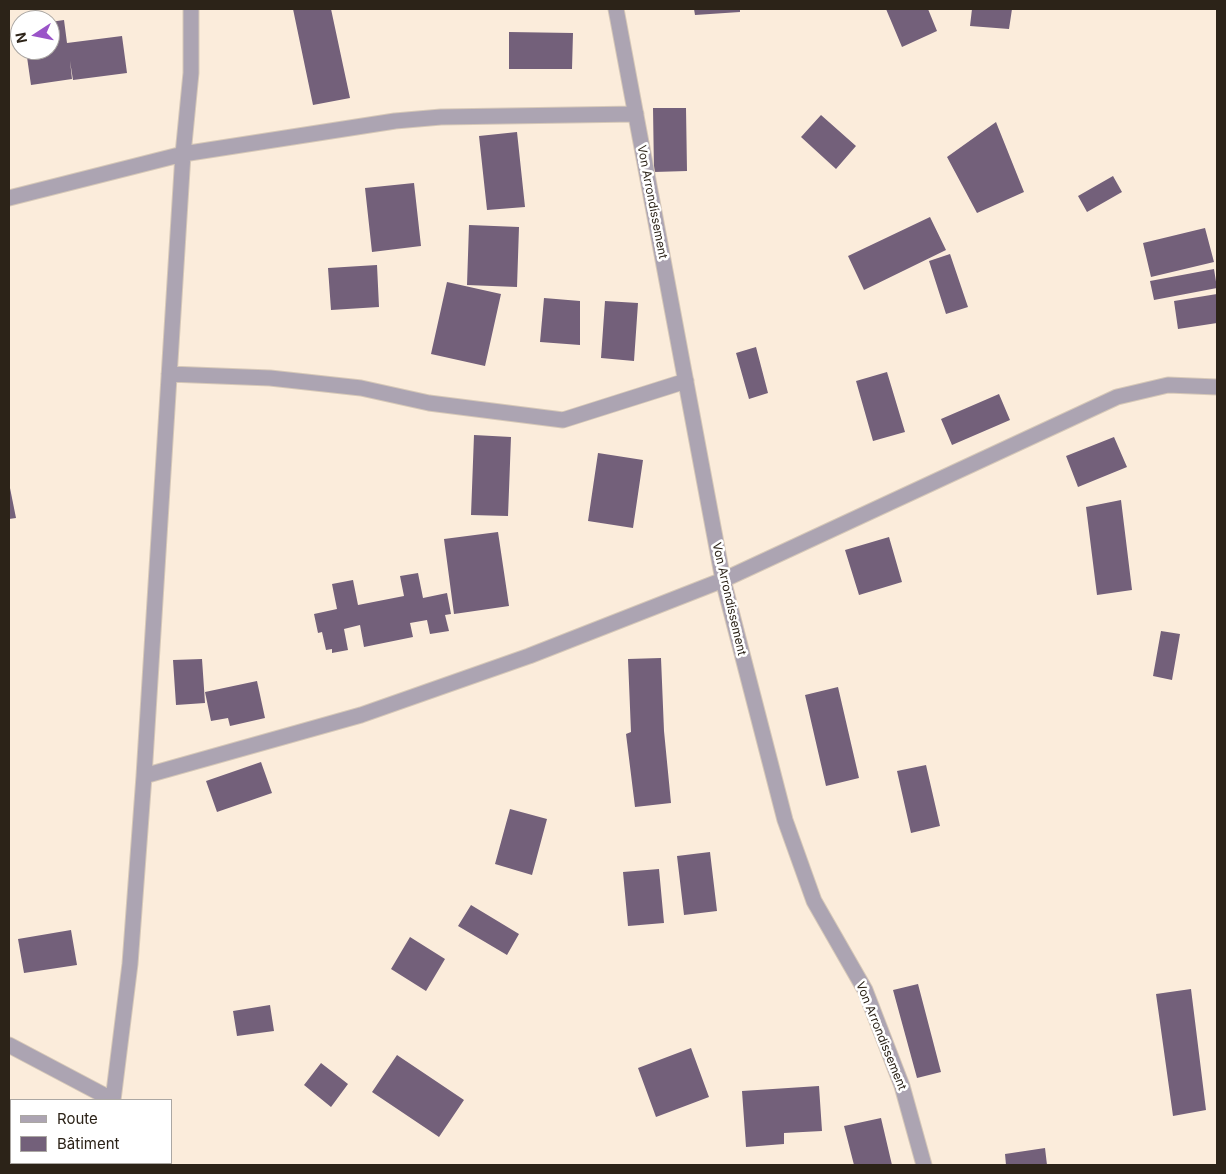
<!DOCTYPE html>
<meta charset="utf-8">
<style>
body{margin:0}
#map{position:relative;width:1226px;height:1174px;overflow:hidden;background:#fbecdb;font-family:Inter,sans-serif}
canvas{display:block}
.frame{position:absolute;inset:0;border:10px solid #2c2318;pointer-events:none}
.legend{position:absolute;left:10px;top:1099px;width:162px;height:65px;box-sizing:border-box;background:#fff;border:1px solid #aba7a3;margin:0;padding:6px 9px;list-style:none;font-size:15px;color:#2c2318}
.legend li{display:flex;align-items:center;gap:10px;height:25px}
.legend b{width:25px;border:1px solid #aba7a3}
.north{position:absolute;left:10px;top:10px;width:50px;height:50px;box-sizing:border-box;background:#fff;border:1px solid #aba7a3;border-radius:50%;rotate:259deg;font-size:14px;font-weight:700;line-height:20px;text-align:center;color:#2c2318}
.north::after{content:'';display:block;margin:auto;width:18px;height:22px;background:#9a54c8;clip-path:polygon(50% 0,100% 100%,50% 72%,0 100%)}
</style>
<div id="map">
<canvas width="1226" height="1174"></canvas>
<div class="frame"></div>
<ul class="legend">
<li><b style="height:6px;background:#aca4b2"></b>Route</li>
<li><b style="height:14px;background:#73607a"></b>Bâtiment</li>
</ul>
<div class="north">N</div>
</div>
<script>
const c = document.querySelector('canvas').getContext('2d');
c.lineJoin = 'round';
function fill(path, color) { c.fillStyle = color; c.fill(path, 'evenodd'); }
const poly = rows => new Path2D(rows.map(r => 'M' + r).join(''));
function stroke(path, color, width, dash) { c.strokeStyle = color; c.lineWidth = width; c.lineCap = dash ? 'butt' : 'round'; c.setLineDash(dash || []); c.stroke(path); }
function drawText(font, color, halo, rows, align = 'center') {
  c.font = font + ' Inter,sans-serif'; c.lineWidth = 5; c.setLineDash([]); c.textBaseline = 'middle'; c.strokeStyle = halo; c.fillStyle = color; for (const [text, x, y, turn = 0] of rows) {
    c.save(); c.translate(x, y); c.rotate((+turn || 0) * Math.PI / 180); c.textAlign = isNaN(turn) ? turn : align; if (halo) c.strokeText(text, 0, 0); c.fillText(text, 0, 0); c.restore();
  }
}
const building = poly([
 [293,9,331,9,350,98,313,105],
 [694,9,740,9,740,12,695,15],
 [886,9,928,9,937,31,902,47],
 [972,9,1012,9,1009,29,970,26],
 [64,20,67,43,122,36,127,73,73,80,70,61,72,79,31,85,26,50,50,50,50,22],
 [509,32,573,33,572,69,509,69],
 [653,108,686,108,687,171,654,172],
 [821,115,856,146,836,169,801,137],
 [996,122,1024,192,977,213,947,157],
 [517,132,525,207,487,210,479,136],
 [1113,176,1122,192,1087,212,1078,196],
 [414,183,421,246,372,252,365,188],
 [930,217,946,250,864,290,848,256],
 [469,225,519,227,517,287,467,285],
 [1205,228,1214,262,1151,277,1143,243],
 [950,254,968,307,946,314,929,261],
 [377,265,379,307,331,310,328,268],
 [1214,269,1217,288,1154,300,1150,281],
 [447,282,501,294,485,366,431,354],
 [1217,294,1217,323,1178,329,1174,301],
 [544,298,580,301,580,345,540,342],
 [605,301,638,303,634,361,601,358],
 [756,347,768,393,749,399,736,353],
 [887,372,905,432,873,441,856,381],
 [999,394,1010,420,952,445,941,419],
 [474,435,511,437,508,516,471,515],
 [1114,437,1127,467,1078,487,1066,456],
 [598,453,643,460,633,528,588,521],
 [9,483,16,518,9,519],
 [1121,500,1132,590,1097,595,1086,507],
 [498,532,509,606,454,614,444,539],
 [889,537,902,582,859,595,845,550],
 [418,573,423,598,447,593,451,614,445,615,449,631,430,634,427,620,410,623,413,637,364,647,360,625,344,629,348,650,332,653,332,649,326,650,322,632,318,633,314,614,337,609,332,584,353,580,358,605,404,596,400,576],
 [1161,631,1180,634,1172,680,1153,676],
 [661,658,664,731,671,803,635,807,626,734,631,732,628,659],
 [202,659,205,703,176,705,173,660],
 [257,681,265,718,230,726,228,718,211,721,205,692],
 [838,687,859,778,826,786,805,695],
 [261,762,272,793,217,812,206,781],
 [926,765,940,826,911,833,897,771],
 [510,809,547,819,532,875,495,864],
 [710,852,717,911,684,915,677,856],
 [659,869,664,923,628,926,623,872],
 [471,905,519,934,507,955,458,926],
 [71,930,77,965,24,973,18,939],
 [410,937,445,959,426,991,391,969],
 [918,984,941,1072,917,1078,893,990],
 [1191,989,1206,1110,1173,1116,1156,994],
 [270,1005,274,1031,237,1036,233,1011],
 [691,1048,709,1097,656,1117,638,1068],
 [397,1055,464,1100,439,1137,372,1092],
 [321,1063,348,1084,331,1107,304,1085],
 [819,1086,822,1131,784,1133,784,1144,746,1147,742,1091],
 [881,1118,892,1165,854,1165,844,1126],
 [1045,1148,1047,1165,1006,1165,1005,1154]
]);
const minor = poly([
 [616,9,723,580,785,820,814,901,865,990,902,1086,924,1165],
 [9,198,183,154,395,121,441,117,636,114],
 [169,374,270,378,361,388,429,403,563,420,686,381],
 [144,776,361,715,529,656,723,580,1117,397,1168,385,1217,387],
 [9,1045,113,1100],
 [113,1100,130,964,144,776,183,154,191,73,191,9],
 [144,1163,150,1165],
 [105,1165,105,1163]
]);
const streetNames = [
 ["Von Arrondissement",652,202,79],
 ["Von Arrondissement",729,599,77],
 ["Von Arrondissement",881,1036,68]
];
fill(building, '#73607a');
stroke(minor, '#d6c8b8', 17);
stroke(minor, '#aca4b2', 15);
drawText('12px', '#2c2318', '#fff', streetNames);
</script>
